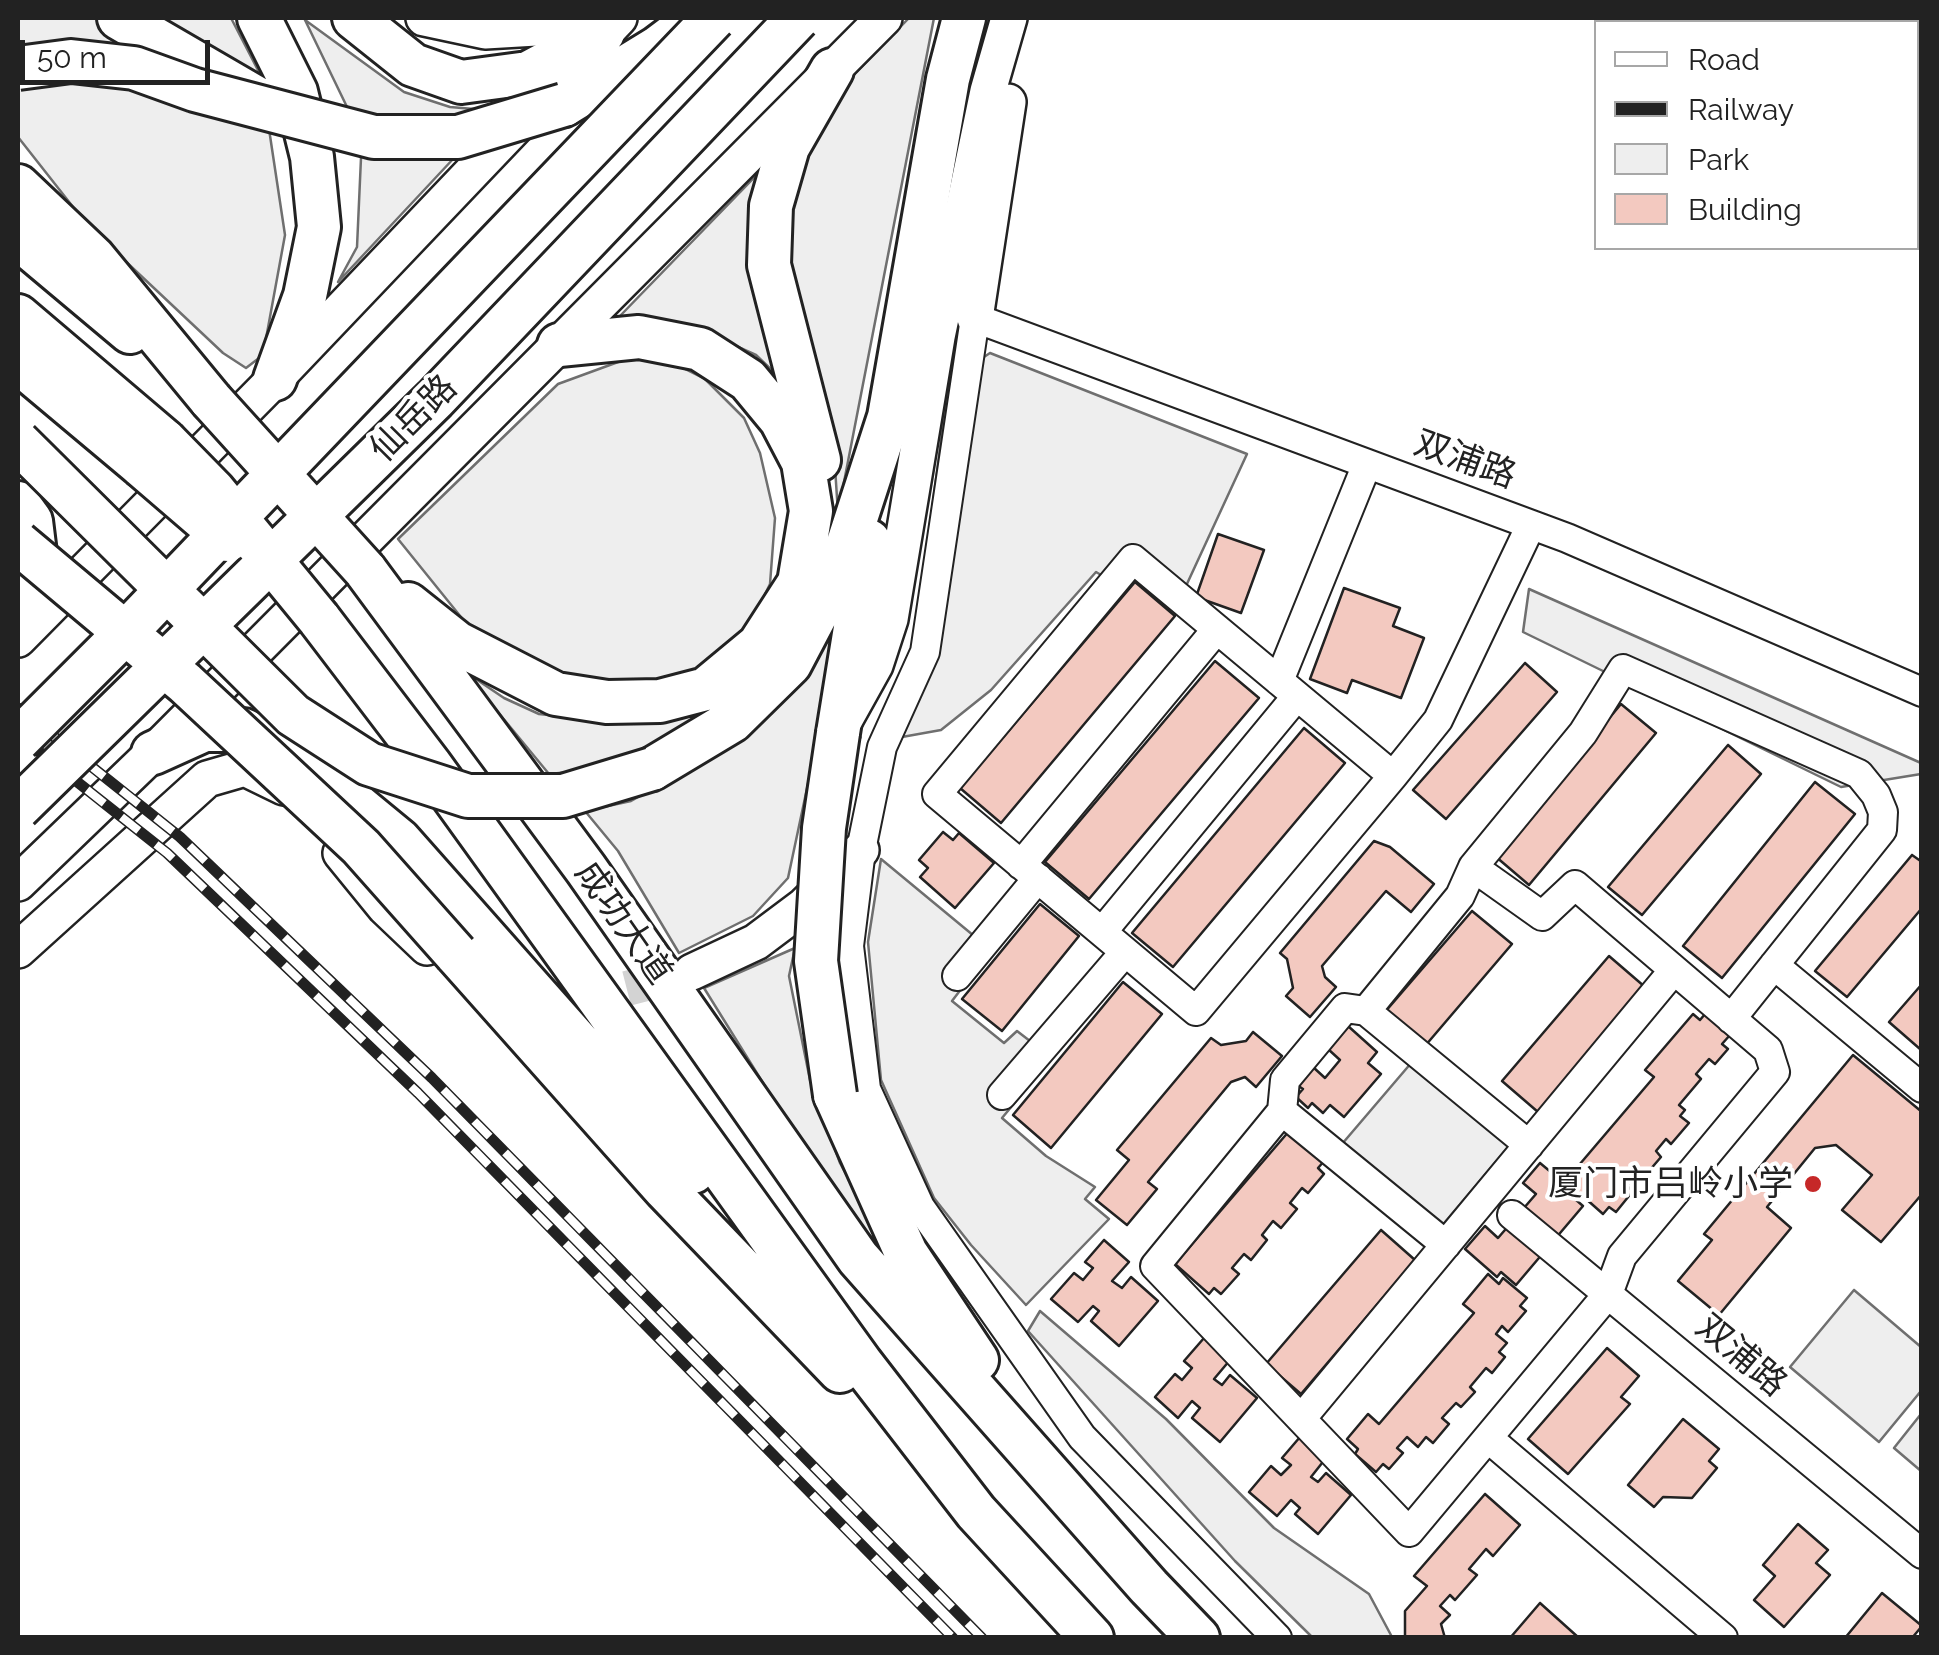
<!DOCTYPE html>
<meta charset="utf-8">
<style>
body{margin:0}
#map{position:relative;width:1939px;height:1655px;overflow:hidden;background:#fff;font-family:Raleway,sans-serif}
canvas{display:block}
.frame{position:absolute;inset:0;border:20px solid #222;pointer-events:none}
.legend{position:absolute;left:1594px;top:20px;width:325px;height:230px;box-sizing:border-box;background:#fff;border:2px solid #a7a7a7;margin:0;padding:12px 18px;list-style:none;font-size:30px;color:#222}
.legend li{display:flex;align-items:center;gap:20px;height:50px}
.legend b{width:50px;border:2px solid #a7a7a7}
.scale{position:absolute;left:20px;top:40px;width:190px;height:45px;box-sizing:border-box;border:5px solid #222;border-top:0;padding-left:12px;font-size:30px;line-height:35px;white-space:nowrap;color:#222;-webkit-text-stroke:8px #fff;paint-order:stroke}
</style>
<div id="map">
<canvas width="1939" height="1655"></canvas>
<div class="frame"></div>
<ul class="legend">
<li><b style="height:12px;background:#fff"></b>Road</li>
<li><b style="height:12px;background:#222"></b>Railway</li>
<li><b style="height:28px;background:#eee"></b>Park</li>
<li><b style="height:28px;background:#f3c9c0"></b>Building</li>
</ul>
<div class="scale">50 m</div>
</div>
<script>
const c = document.querySelector('canvas').getContext('2d');
c.lineJoin = 'round';
function fill(path, color) { c.fillStyle = color; c.fill(path, 'evenodd'); }
const poly = rows => new Path2D(rows.map(r => 'M' + r).join(''));
function stroke(path, color, width, dash) { c.strokeStyle = color; c.lineWidth = width; c.lineCap = dash ? 'butt' : 'round'; c.setLineDash(dash || []); c.stroke(path); }
function drawText(font, color, halo, rows, align = 'center') {
  c.font = font + ' Raleway,"Noto Sans SC",sans-serif'; c.lineWidth = 8; c.setLineDash([]); c.textBaseline = 'middle'; c.strokeStyle = halo; c.fillStyle = color; for (const [text, x, y, turn = 0] of rows) {
    c.save(); c.translate(x, y); c.rotate((+turn || 0) * Math.PI / 180); c.textAlign = isNaN(turn) ? turn : align; if (halo) c.strokeText(text, 0, 0); c.fillText(text, 0, 0); c.restore();
  }
}
const green = poly([
 [18,18,231,18,261,76,285,235,263,355,246,368,223,353,88,226,18,137,18,18],
 [909,18,934,18,838,513,834,452,805,402,756,355,698,329,618,318,909,18],
 [305,20,404,92,450,107,498,111,338,282,357,247,361,158,348,109,305,20],
 [990,353,1247,454,1180,599,1135,565,1113,582,1096,572,991,690,941,730,902,737,949,380,990,353],
 [629,358,665,359,705,379,744,418,760,453,775,518,770,584,745,635,692,674,643,690,577,681,469,627,398,539,558,384,629,358],
 [1529,589,1921,763,1921,774,1841,787,1523,632,1529,589],
 [844,614,788,878,753,916,679,953,618,851,585,811,631,801,686,770,807,672,844,614],
 [464,671,504,698,539,714,585,719,714,701,718,711,662,747,600,769,549,774,464,671],
 [881,859,991,950,952,1001,1004,1043,1017,1031,1052,1058,1002,1118,1046,1156,1095,1187,1085,1199,1109,1219,1026,1305,971,1245,934,1198,881,1080,868,942,881,859],
 [795,948,789,976,810,1080,840,1163,892,1258,837,1202,704,988,795,948],
 [1412,1062,1510,1145,1440,1228,1342,1144,1412,1062],
 [1854,1290,1921,1347,1921,1391,1879,1442,1790,1367,1854,1290],
 [1040,1311,1166,1419,1274,1528,1369,1594,1392,1637,1312,1637,1235,1561,1028,1331,1040,1311],
 [1921,1414,1921,1471,1894,1448,1921,1414]
]);
const building = poly([
 [1218,534,1264,550,1241,613,1196,597,1218,534],
 [1135,582,1175,616,1001,823,960,788,1135,582],
 [1344,588,1400,608,1393,626,1424,638,1401,698,1352,680,1347,693,1310,679,1344,588],
 [1215,661,1259,698,1089,899,1045,862,1215,661],
 [1525,663,1557,692,1446,819,1413,790,1525,663],
 [1621,704,1656,733,1529,885,1495,856,1621,704],
 [1304,728,1345,763,1173,967,1132,933,1304,728],
 [1728,745,1761,774,1642,915,1608,887,1728,745],
 [1815,782,1855,814,1722,978,1683,946,1815,782],
 [943,832,953,840,959,833,994,863,955,908,920,877,928,868,919,860,943,832],
 [1374,841,1390,847,1434,884,1411,912,1386,891,1322,966,1325,977,1336,987,1310,1017,1286,996,1293,988,1287,959,1280,953,1374,841],
 [1912,855,1922,862,1922,908,1847,997,1815,971,1912,855],
 [1040,904,1079,936,1002,1031,962,999,1040,904],
 [1472,911,1512,944,1425,1046,1385,1012,1472,911],
 [1609,956,1645,987,1538,1112,1502,1081,1609,956],
 [1123,982,1162,1014,1051,1148,1013,1115,1123,982],
 [1922,984,1922,1048,1920,1049,1889,1022,1922,984],
 [1693,1014,1700,1020,1705,1014,1730,1035,1722,1044,1728,1049,1715,1064,1709,1059,1696,1074,1701,1079,1679,1105,1685,1110,1680,1116,1689,1123,1671,1144,1666,1139,1656,1151,1661,1157,1643,1178,1638,1173,1627,1186,1633,1191,1616,1212,1609,1207,1603,1214,1576,1190,1579,1187,1568,1178,1654,1077,1645,1070,1693,1014],
 [1348,1026,1377,1052,1368,1063,1381,1074,1344,1117,1330,1105,1323,1113,1312,1103,1308,1108,1296,1097,1303,1089,1297,1085,1313,1067,1325,1078,1340,1060,1328,1049,1348,1026],
 [1253,1032,1282,1056,1256,1087,1245,1077,1231,1082,1148,1182,1157,1189,1127,1225,1096,1200,1129,1160,1117,1150,1211,1038,1221,1045,1246,1041,1253,1032],
 [1853,1055,1922,1112,1922,1194,1881,1242,1842,1210,1872,1175,1836,1145,1815,1148,1767,1207,1791,1228,1719,1315,1678,1281,1712,1240,1704,1234,1853,1055],
 [1290,1130,1325,1160,1318,1168,1324,1174,1308,1193,1302,1188,1290,1203,1297,1209,1281,1228,1273,1221,1262,1235,1267,1240,1251,1260,1244,1254,1232,1268,1239,1274,1221,1294,1214,1288,1209,1294,1175,1264,1290,1130],
 [1540,1163,1570,1188,1567,1192,1583,1206,1516,1285,1501,1272,1497,1277,1465,1249,1485,1226,1498,1238,1536,1194,1523,1183,1540,1163],
 [1381,1230,1415,1260,1301,1394,1266,1364,1381,1230],
 [1104,1240,1129,1262,1112,1281,1122,1288,1131,1277,1158,1301,1119,1346,1091,1321,1099,1311,1093,1306,1078,1322,1051,1299,1074,1273,1083,1280,1093,1268,1085,1262,1104,1240],
 [1488,1274,1499,1284,1503,1278,1527,1298,1520,1306,1526,1311,1508,1332,1502,1326,1496,1334,1507,1343,1499,1352,1505,1357,1492,1373,1486,1368,1470,1387,1475,1392,1461,1407,1456,1403,1442,1418,1449,1424,1433,1443,1426,1437,1418,1447,1407,1437,1397,1448,1403,1453,1389,1469,1383,1464,1376,1472,1355,1454,1358,1449,1347,1439,1368,1414,1379,1424,1474,1313,1463,1304,1488,1274],
 [1204,1338,1230,1360,1214,1379,1222,1385,1230,1375,1257,1398,1220,1442,1192,1418,1200,1408,1192,1401,1178,1418,1155,1397,1175,1374,1182,1380,1192,1368,1184,1361,1204,1338],
 [1607,1348,1639,1376,1621,1397,1630,1404,1568,1474,1528,1439,1607,1348],
 [1683,1419,1719,1449,1709,1461,1717,1468,1692,1498,1663,1497,1654,1507,1628,1485,1683,1419],
 [1300,1437,1326,1458,1311,1477,1318,1482,1326,1473,1351,1495,1318,1534,1295,1514,1300,1508,1291,1500,1277,1516,1249,1492,1271,1466,1281,1475,1291,1465,1282,1458,1300,1437],
 [1485,1494,1520,1525,1493,1556,1486,1549,1469,1569,1477,1575,1455,1600,1450,1595,1440,1606,1450,1615,1441,1624,1445,1638,1405,1638,1405,1611,1427,1586,1414,1576,1485,1494],
 [1798,1524,1828,1550,1816,1563,1830,1575,1784,1627,1754,1600,1775,1576,1763,1565,1798,1524],
 [1882,1593,1922,1626,1912,1638,1845,1638,1882,1593],
 [1540,1603,1579,1638,1510,1638,1540,1603]
]);
const majorTunnel = poly([
 [523,994,574,1002,687,973]
]);
const minor = poly([
 [1279,681,1367,464],
 [1393,776,1133,559,937,794,1196,1011,1393,776,1438,720,1531,525],
 [1021,865,1217,629],
 [1473,867,1542,916,1575,885,1768,1050,1775,1072,1622,1256,1608,1294,1409,1532,1155,1266,1282,1111,1285,1080,1345,1008,1366,1011,1460,896,1473,867],
 [1473,867,1583,733,1623,669,1859,774,1876,795,1883,812,1882,830,1731,1019],
 [1102,932,1297,696],
 [1774,965,1922,1088],
 [957,976,1038,878],
 [1366,1011,1529,1145],
 [1002,1095,1125,952],
 [1282,1111,1446,1245],
 [1512,1215,1922,1554],
 [1301,1419,1674,970],
 [1488,1438,1723,1638],
 [1277,1638,1082,1437,920,1207,866,1089,849,946,861,850,882,747,925,652,975,318,1567,538,1922,692]
]);
const major = poly([
 [424,18,485,31,536,28,578,18],
 [975,318,1008,102],
 [18,639,275,379,619,18],
 [845,719,875,665,890,619,937,337,988,91,1009,18],
 [341,853,385,907,427,947],
 [18,883,153,753,884,18],
 [18,950,207,779,245,768,284,787],
 [692,972,756,942,804,906,861,850]
]);
const highway = poly([
 [119,18,265,103],
 [259,18,296,92,312,157,319,227,305,296,275,379],
 [354,18,413,65,461,82,528,73,603,33],
 [564,105,657,48,697,18],
 [18,186,94,258,211,400],
 [18,238,130,332],
 [18,316,165,441],
 [18,362,142,466],
 [819,460,769,265,771,206,788,147,832,70],
 [18,503,31,521,37,570,18,631],
 [365,570,586,869,858,1258,1149,1587,1198,1638],
 [408,604,457,643,556,694,607,702,660,701,706,689,759,645,799,583,811,511,803,462,781,420,748,380,700,349,639,337,559,345],
 [319,619,431,766,861,1363,976,1512,1092,1638],
 [838,733,869,541],
 [153,753,204,730,244,730,303,761,399,840,693,1172],
 [652,769,732,721,790,664,839,571,889,417,948,79,964,18],
 [456,954,665,1189,840,1371],
 [835,1095,906,1253,977,1360]
]);
const rail = poly([
 [18,708,180,837,432,1078,982,1638],
 [18,735,167,853,418,1093,953,1638]
]);
const highwayBridge = poly([
 [18,68,71,61,134,68,195,90,374,137,458,137,564,105],
 [211,400,365,570],
 [165,441,214,491,319,619],
 [18,442,293,715,369,764,468,796,563,796,652,769],
 [142,466,228,540],
 [18,543,185,683,361,847,456,954],
 [18,740,131,627,714,18],
 [18,808,435,399,798,18],
 [835,1095,816,961,824,828,838,733]
]);
const markers = [
 [1813,1184,10,"#c62828"]
];
const streetNames = [
 ["仙岳路",414,419,-45],
 ["双浦路",1465,460,20],
 ["成功大道",623,923,55],
 ["双浦路",1741,1356,40]
];
const poiNames = [
 ["厦门市吕岭小学",1793,1184]
];
fill(green, '#eee');
stroke(green, '#6f6f6f', 2.5);
fill(building, '#f3c9c0');
stroke(building, '#222', 2.5);
stroke(majorTunnel, '#d3d3d3', 35, [35, 18]);
stroke(minor, '#222', 32);
stroke(major, '#222', 40);
stroke(highway, '#222', 48);
stroke(minor, '#fff', 28);
stroke(major, '#fff', 35);
stroke(highway, '#fff', 42);
stroke(rail, '#222', 11);
stroke(rail, '#fff', 8, [22]);
stroke(highwayBridge, '#222', 48, []);
stroke(highwayBridge, '#fff', 42);
for (const [x, y, r, color] of markers) { const dot = new Path2D(); dot.arc(x, y, r, 0, 2 * Math.PI); c.fillStyle = color; c.fill(dot); stroke(dot, '#fff', 4); }
drawText('35px', '#222', '#fff', streetNames);
drawText('35px', '#222', '#fff', poiNames, 'right');
</script>
